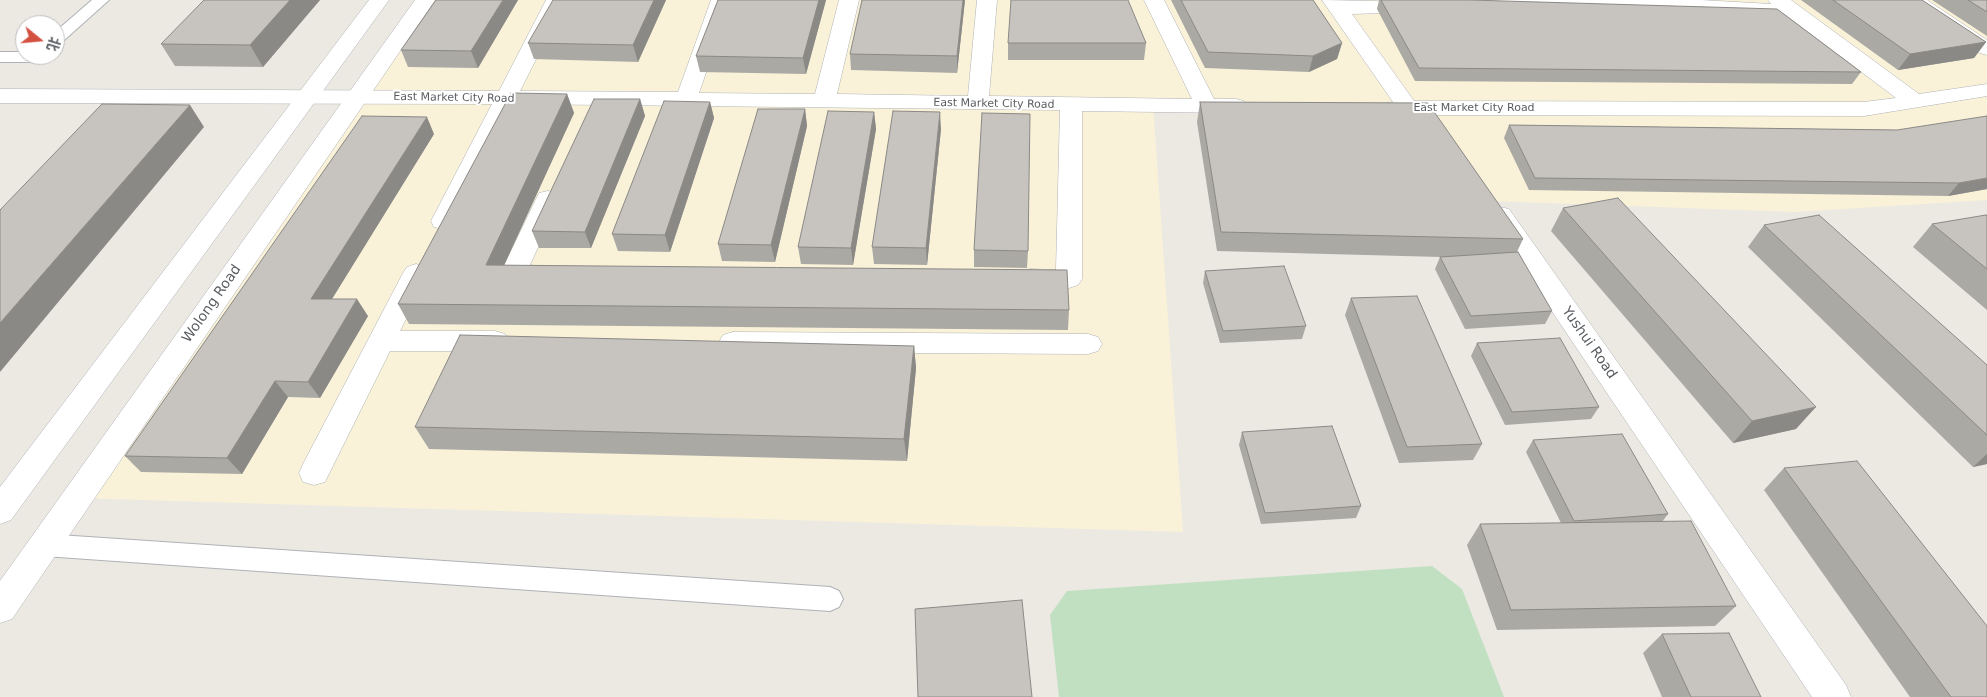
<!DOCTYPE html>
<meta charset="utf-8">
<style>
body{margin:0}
#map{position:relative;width:1987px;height:697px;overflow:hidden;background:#ebe9e2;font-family:"DejaVu Sans","Noto Sans SC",sans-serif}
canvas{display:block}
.north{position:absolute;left:15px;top:15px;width:50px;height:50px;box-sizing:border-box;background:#fff;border:1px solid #bdbec0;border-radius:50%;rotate:107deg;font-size:14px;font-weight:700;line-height:20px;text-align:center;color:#5a5d61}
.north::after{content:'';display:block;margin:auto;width:18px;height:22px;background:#d35141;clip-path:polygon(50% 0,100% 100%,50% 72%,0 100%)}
</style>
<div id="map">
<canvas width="1987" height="697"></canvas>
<div class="north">北</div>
</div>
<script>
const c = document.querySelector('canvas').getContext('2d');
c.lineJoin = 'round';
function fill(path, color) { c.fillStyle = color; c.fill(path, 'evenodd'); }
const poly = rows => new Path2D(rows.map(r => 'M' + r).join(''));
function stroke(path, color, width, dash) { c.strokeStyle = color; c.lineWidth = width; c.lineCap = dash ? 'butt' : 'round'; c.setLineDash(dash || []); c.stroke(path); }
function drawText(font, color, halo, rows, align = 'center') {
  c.font = font + ' "DejaVu Sans",sans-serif'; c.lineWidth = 4; c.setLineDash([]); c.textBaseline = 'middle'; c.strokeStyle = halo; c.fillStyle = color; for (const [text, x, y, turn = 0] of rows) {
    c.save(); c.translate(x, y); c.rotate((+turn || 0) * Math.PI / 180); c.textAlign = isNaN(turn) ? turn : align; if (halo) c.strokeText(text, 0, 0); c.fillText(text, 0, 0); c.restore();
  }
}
const commercial = poly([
 [425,0,1987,0,1987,200,1795,212,1490,201,1450,142,1153,105,1183,532,77,498]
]);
const green = poly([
 [1432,566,1462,589,1504,697,1059,697,1050,615,1067,591]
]);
const lane = poly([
 [92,0,109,0,61,43,55,45,55,32,92,0],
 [0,52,25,52,25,55,46,55,42,60,36,62,0,62,0,52],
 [44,534,830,587,839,591,843,599,839,607,830,611,44,556,35,553,32,545,35,537,44,534]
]);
const street = poly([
 [546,0,566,0,520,91,678,92,711,0,731,0,699,93,815,94,839,0,859,0,837,94,968,96,977,0,997,0,989,96,1192,99,1144,0,1164,0,1214,99,1236,99,1244,101,1247,106,1244,111,1236,113,1082,111,1082,279,1078,285,1069,288,1030,287,1021,284,1017,278,1021,272,1030,269,1056,270,1060,110,514,104,455,221,452,227,443,229,434,227,431,221,492,104,0,103,0,89,499,91,546,0],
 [1322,0,1422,2,1425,6,1422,10,1415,12,1352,14,1414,101,1864,102,1896,98,1783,13,1776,16,1648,9,1491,9,1484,7,1478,0,1701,0,1771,4,1768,0,1791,0,1919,94,1987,84,1987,96,1864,116,1429,115,1430,117,1427,122,1419,124,1411,122,1403,115,1386,113,1383,108,1386,103,1393,102,1322,0],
 [1904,0,1927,0,1987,40,1987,55,1980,53,1904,0],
 [548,191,557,193,560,199,530,265,548,268,552,274,548,280,539,283,513,283,504,280,500,274,536,199,539,193,548,191],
 [1500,207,1509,209,1846,685,1851,697,1812,697,1491,221,1488,215,1491,209,1500,207],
 [416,264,425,267,429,273,400,331,495,331,505,334,509,341,505,348,495,351,390,351,325,482,314,485,303,482,299,473,303,464,403,273,407,267,416,264],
 [733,332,1088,334,1098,337,1102,344,1098,351,1088,354,733,352,723,349,719,342,723,335,733,332]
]);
const secondary = poly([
 [369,0,389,0,11,520,0,524,0,487,369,0],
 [415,0,435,0,12,619,0,623,0,581,415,0]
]);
const wall = poly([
 [320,0,263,67,175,66,161,44],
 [518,0,478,68,408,67,401,50],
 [666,0,638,62,534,59,528,43],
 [718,0,826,0,806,74,700,72,696,56],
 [965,0,957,73,851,70,850,54],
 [1171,0,1313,0,1342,43,1337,59,1309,72,1205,68],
 [1379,0,1470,0,1861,72,1852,84,1415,81,1377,9],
 [1801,0,1922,0,1986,42,1974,58,1898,70],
 [1932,0,1987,0,1987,36],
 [1008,43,1146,43,1144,60,1008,60],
 [567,94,574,113,504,265,1069,310,1068,330,409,324,398,304],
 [640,99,645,116,591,248,539,248,532,231],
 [710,102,714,118,670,252,618,251,612,234],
 [1200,102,1523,239,1517,252,1552,311,1545,324,1465,329,1435,269,1440,257,1217,251,1197,122],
 [805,109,807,126,775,262,722,261,718,244],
 [874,112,876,129,853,265,801,264,798,247],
 [1509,125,1897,130,1987,189,1948,196,1529,190,1504,138],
 [941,129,927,265,874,264,872,247],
 [434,134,332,299,368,316,320,398,288,397,242,474,141,472,125,456],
 [1563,208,1796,429,1733,443,1551,231],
 [1987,216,1987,310,1913,247,1932,224],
 [1764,225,1987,365,1987,464,1973,467,1748,247],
 [974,250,1028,251,1027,268,974,267],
 [1205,271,1306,326,1302,339,1220,343,1203,283],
 [1351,298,1482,444,1473,460,1399,463,1345,315],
 [1477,343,1599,407,1591,419,1505,425,1471,356],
 [914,346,916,368,907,461,429,449,415,427],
 [1242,432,1361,506,1356,518,1261,524,1239,445],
 [1533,440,1668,514,1662,522,1736,606,1715,626,1497,630,1467,545,1480,524,1561,523,1526,452],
 [1784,468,1987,697,1910,697,1764,490],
 [1662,634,1761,697,1662,697,1643,653]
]);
const shadedWall = poly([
 [290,0,320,0,263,67,250,45],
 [503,0,518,0,478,68,471,51],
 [654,0,666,0,638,62,633,45],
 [819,0,826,0,806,74,803,58],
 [963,0,965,0,957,73,957,56],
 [1986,42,1974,58,1898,70,1910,54],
 [1342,43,1337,59,1309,72,1313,56],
 [567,94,574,113,495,285,486,265],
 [640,99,645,116,591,248,585,232],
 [710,102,714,118,670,252,665,235],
 [190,105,204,127,0,372,0,323],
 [805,109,807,126,775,262,771,245],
 [874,112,876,129,853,265,851,248],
 [940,112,941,129,927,265,926,248],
 [427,117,434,134,322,315,311,299],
 [1987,178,1987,189,1948,196,1959,183],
 [357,299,368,316,320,398,308,382],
 [914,346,916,368,907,461,904,439],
 [275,381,288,397,242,474,227,458],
 [1816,407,1796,429,1733,443,1752,421],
 [1987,454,1987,464,1973,467]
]);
const building = poly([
 [204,0,290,0,250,45,161,44,204,0],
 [436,0,503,0,471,51,401,50,436,0],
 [553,0,654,0,633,45,528,43,553,0],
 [718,0,819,0,803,58,696,56,718,0],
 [862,0,963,0,957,56,850,54,862,0],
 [1011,0,1128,0,1146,43,1008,43,1011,0],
 [1181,0,1313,0,1342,43,1313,56,1208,52,1181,0],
 [1381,0,1470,0,1777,9,1861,72,1419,68,1381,0],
 [1833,0,1922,0,1986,42,1910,54,1833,0],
 [1968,0,1987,0,1987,12,1968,0],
 [511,93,567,94,486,265,1067,270,1069,310,398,304,511,93],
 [594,99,640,99,585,232,532,231,594,99],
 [664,101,710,102,665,235,612,234,664,101],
 [1200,102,1428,103,1523,239,1221,232,1200,102],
 [102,104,190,105,0,323,0,210,102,104],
 [758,109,805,109,771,245,718,244,758,109],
 [828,111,874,112,851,248,798,247,828,111],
 [893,111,940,112,926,248,872,247,893,111],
 [982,113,1030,114,1028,251,974,250,982,113],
 [362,116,427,117,311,299,357,299,308,382,275,381,227,458,125,456,362,116],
 [1987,116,1987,178,1959,183,1535,178,1509,125,1897,130,1987,116],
 [1618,198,1816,407,1752,421,1563,208,1618,198],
 [1819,215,1987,365,1987,435,1764,225,1819,215],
 [1986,215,1987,216,1987,269,1932,224,1986,215],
 [1518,252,1552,311,1471,316,1440,257,1518,252],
 [1284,266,1306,326,1223,331,1205,271,1284,266],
 [1417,296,1482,444,1407,447,1351,298,1417,296],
 [460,335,914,346,904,439,415,427,460,335],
 [1560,338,1599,407,1512,412,1477,343,1560,338],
 [1332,426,1361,506,1265,513,1242,432,1332,426],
 [1622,434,1668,514,1574,521,1533,440,1622,434],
 [1857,461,1987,626,1987,697,1951,697,1784,468,1857,461],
 [1691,521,1736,606,1511,610,1480,524,1691,521],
 [1022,600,1032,697,918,697,915,609,1022,600],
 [1729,633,1761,697,1691,697,1662,634,1729,633]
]);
const farStreetnames = [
 ["East Market City Road",454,98,1],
 ["East Market City Road",994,104,1],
 ["East Market City Road",1474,108]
];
const streetNames = [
 ["Wolong Road",212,304,-55],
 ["Yushui Road",1589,343,55]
];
fill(commercial, '#f9f2d9');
fill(green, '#c1e0c2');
stroke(lane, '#afb2b6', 2);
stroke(street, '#afb2b6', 1);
stroke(secondary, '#afb1b6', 1);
fill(lane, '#fff');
fill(street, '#fff');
fill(secondary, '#fff');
fill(wall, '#aba9a4');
fill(shadedWall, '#8b8986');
fill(building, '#c7c4bf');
stroke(building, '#8b8986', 1);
drawText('11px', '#5a5d61', '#fff', farStreetnames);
drawText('14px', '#5a5d61', '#fff', streetNames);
</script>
